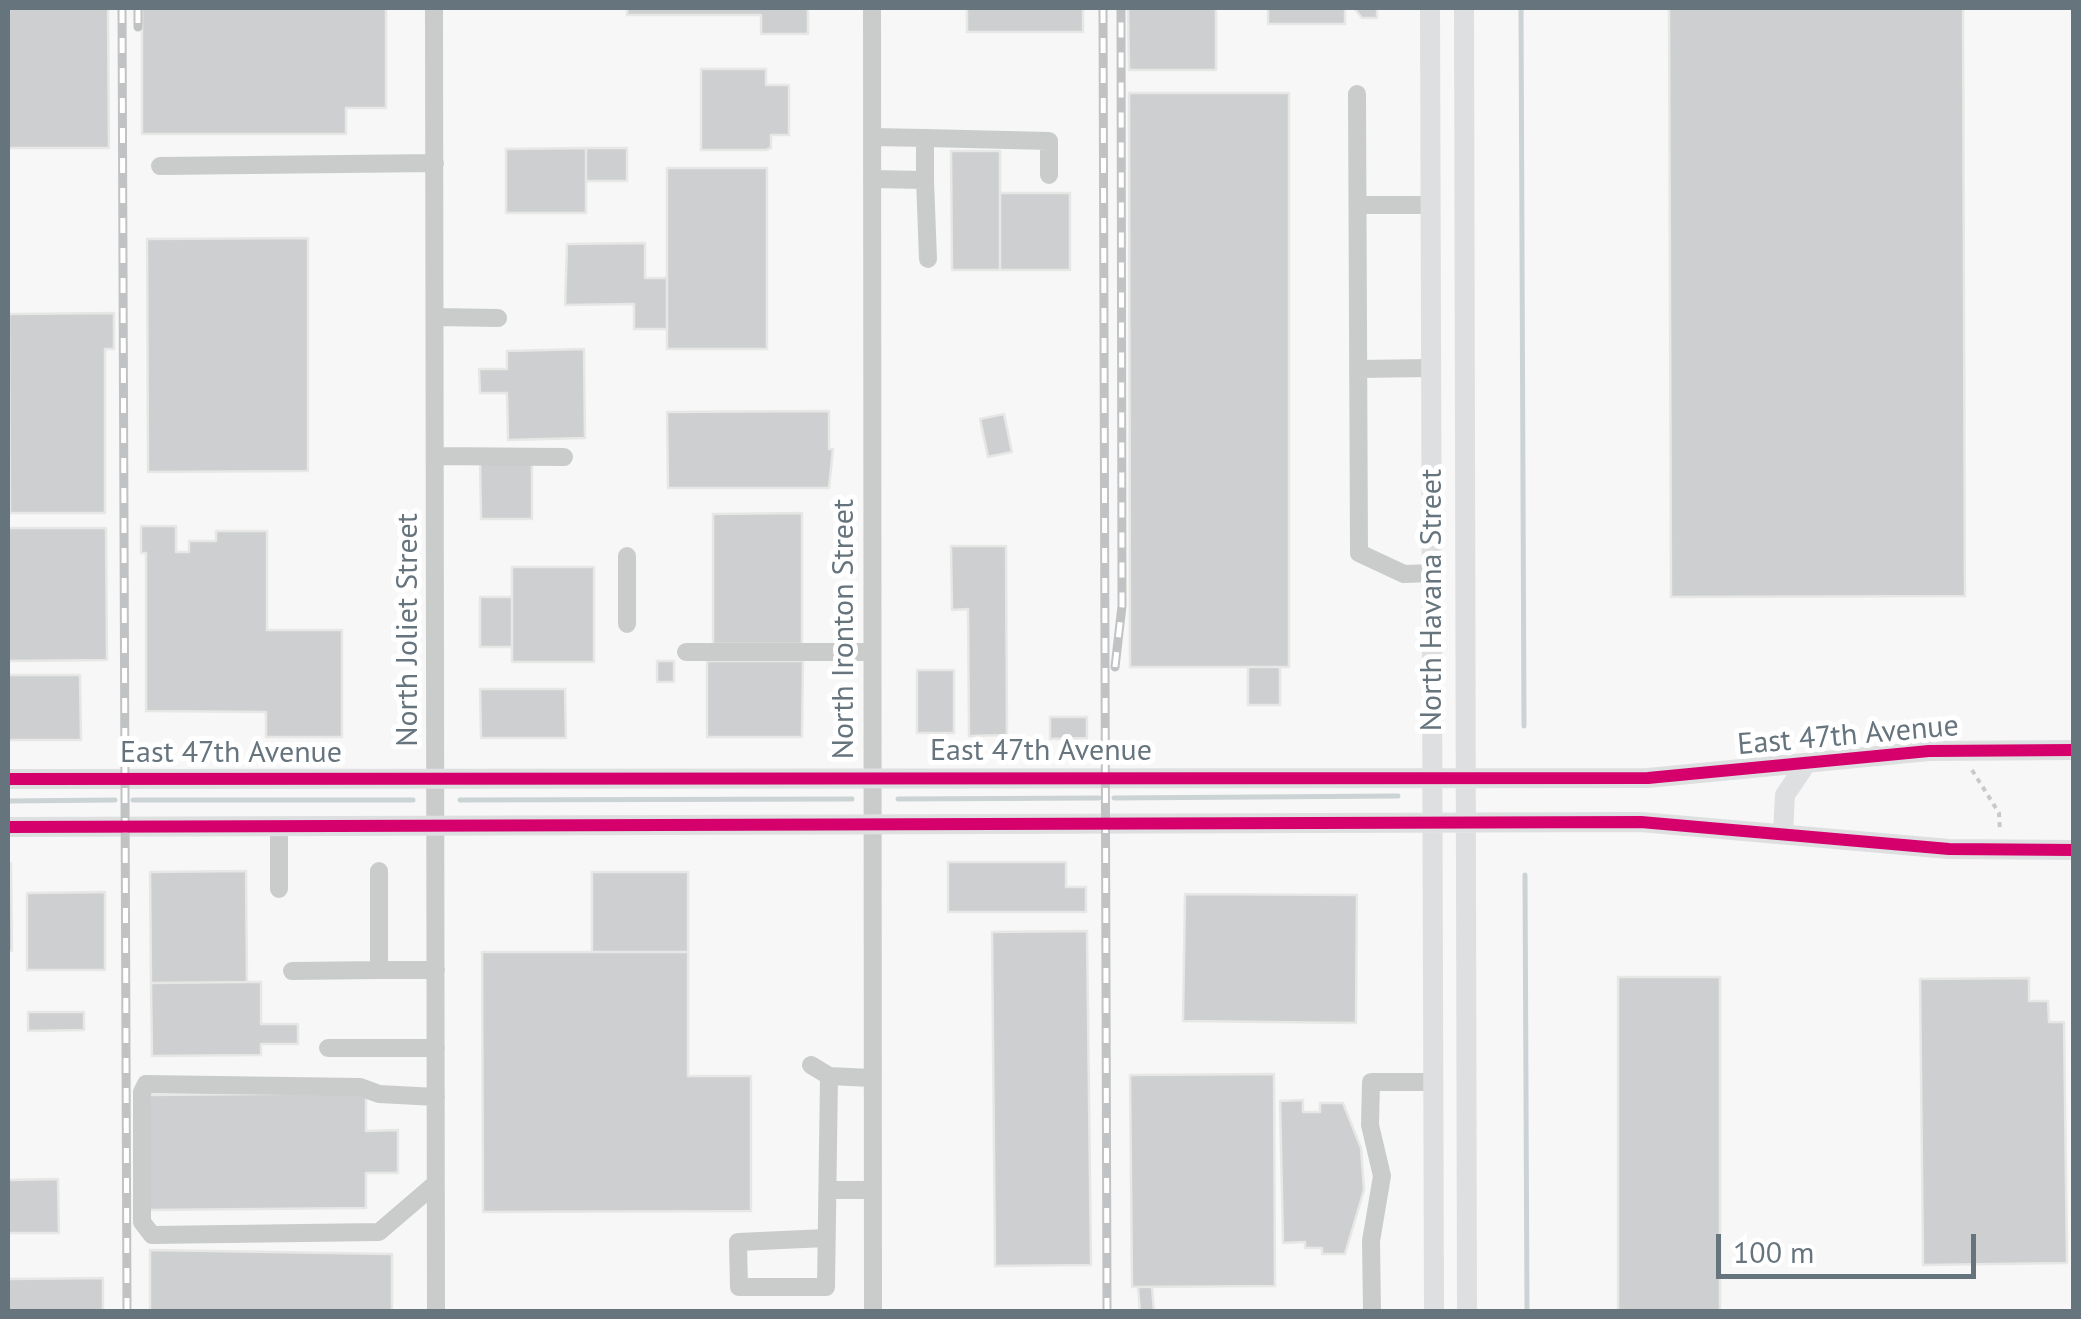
<!DOCTYPE html>
<style>
body{margin:0}
#map{position:relative;width:2081px;height:1319px;overflow:hidden;background:#f7f7f7;font-family:"PT Sans",sans-serif}
canvas{display:block}
.frame{position:absolute;inset:0;border:10px solid #66747e;pointer-events:none}
.scale{position:absolute;left:1716px;top:1234px;width:260px;height:45px;box-sizing:border-box;border:5px solid #66747e;border-top:0;padding-left:12px;font-size:30px;line-height:35px;white-space:nowrap;color:#66747e;-webkit-text-stroke:8px #fff;paint-order:stroke}
</style>
<div id="map">
<canvas width="2081" height="1319"></canvas>
<div class="frame"></div>
<div class="scale">100 m</div>
</div>
<script>
const c = document.querySelector('canvas').getContext('2d');
c.lineJoin = 'round';
const poly = rows => new Path2D(rows.map(r => 'M' + r).join(''));
function stroke(path, color, width, dash) { c.strokeStyle = color; c.lineWidth = width; c.lineCap = dash ? 'butt' : 'round'; c.setLineDash(dash || []); c.stroke(path); }
function fill(path, color) { c.fillStyle = color; c.fill(path, 'evenodd'); }
function drawText(font, color, halo, rows, align = 'center') {
  c.font = font + ' "PT Sans",sans-serif'; c.lineWidth = 10; c.setLineDash([]); c.textBaseline = 'middle'; c.strokeStyle = halo; c.fillStyle = color; for (const [text, x, y, turn = 0] of rows) {
    c.save(); c.translate(x, y); c.rotate((+turn || 0) * Math.PI / 180); c.textAlign = isNaN(turn) ? turn : align; if (halo) c.strokeText(text, 0, 0); c.fillText(text, 0, 0); c.restore();
  }
}
const stream = poly([
 [1521,8,1524,726],
 [1114,798,1398,796],
 [898,799,1099,798],
 [133,800,413,800],
 [460,800,852,799],
 [8,801,115,800],
 [1525,875,1527,1312]
]);
const building = poly([
 [8,8,108,8,109,148,8,148,8,8],
 [142,8,386,8,386,108,346,108,346,134,142,134,142,8],
 [627,8,808,8,808,34,761,34,761,15,627,15,627,8],
 [967,8,1083,8,1083,32,967,32,967,8],
 [1128,8,1216,8,1216,70,1129,70,1128,8],
 [1268,8,1345,8,1345,24,1268,24,1268,8],
 [1354,8,1377,8,1377,18,1362,18,1354,8],
 [1669,8,1963,8,1965,596,1671,597,1669,8],
 [701,69,766,69,766,85,789,85,789,135,771,135,771,148,766,150,701,150,701,69],
 [1129,93,1289,93,1289,667,1130,667,1129,93],
 [586,148,627,148,627,181,586,181,586,148],
 [586,148,586,213,506,213,506,149,586,148],
 [951,151,1000,151,1000,270,952,270,951,151],
 [667,168,767,168,767,349,667,349,667,168],
 [1000,193,1070,193,1070,270,1000,270,1000,193],
 [308,238,308,471,148,472,147,239,308,238],
 [645,243,645,278,667,278,667,329,634,329,634,304,565,305,567,244,645,243],
 [114,313,114,349,105,349,105,513,10,513,9,314,114,313],
 [584,349,585,438,508,440,507,393,480,393,479,369,507,369,507,351,584,349],
 [829,411,829,449,833,449,829,488,668,488,667,412,829,411],
 [1004,414,1012,452,988,457,980,419,1004,414],
 [480,461,532,461,532,519,481,519,480,461],
 [802,513,802,644,713,644,713,514,802,513],
 [141,526,176,526,176,552,189,552,189,541,216,541,216,531,267,531,267,630,342,630,342,737,266,737,266,712,146,711,146,553,141,553,141,526],
 [8,528,106,528,107,660,8,661,8,528],
 [951,546,1006,546,1007,735,969,736,968,609,952,610,951,546],
 [512,567,594,567,594,662,512,662,512,567],
 [480,597,512,597,512,647,480,647,480,597],
 [657,661,674,661,674,682,657,682,657,661],
 [707,661,803,661,802,737,707,737,707,661],
 [1248,667,1280,667,1280,705,1248,705,1248,667],
 [917,670,954,670,954,733,917,733,917,670],
 [8,675,80,675,81,740,8,740,8,675],
 [480,689,565,689,566,738,481,738,480,689],
 [1050,717,1087,717,1087,738,1050,739,1050,717],
 [948,862,1066,862,1066,887,1086,887,1086,912,948,912,948,862],
 [8,863,11,863,12,951,8,951,8,863],
 [246,871,247,982,151,983,150,872,246,871],
 [592,872,688,872,688,952,592,952,592,872],
 [105,892,105,970,27,970,27,893,105,892],
 [1185,894,1357,895,1356,1023,1183,1021,1185,894],
 [1087,931,1091,1265,995,1266,992,932,1087,931],
 [482,952,688,952,688,1076,751,1076,751,1211,483,1212,482,952],
 [1618,977,1720,977,1720,1312,1618,1312,1618,977],
 [2029,978,2029,1001,2048,1001,2049,1022,2064,1022,2067,1263,1923,1265,1920,979,2029,978],
 [247,982,261,982,261,1024,298,1024,298,1044,261,1044,261,1055,152,1056,151,983,247,982],
 [28,1012,84,1012,84,1030,28,1031,28,1012],
 [1274,1074,1275,1286,1132,1287,1130,1075,1274,1074],
 [366,1093,366,1131,398,1130,398,1173,366,1173,366,1208,149,1210,148,1095,366,1093],
 [1303,1100,1303,1112,1320,1112,1320,1103,1343,1103,1361,1148,1364,1190,1345,1254,1322,1254,1322,1248,1305,1248,1305,1242,1283,1243,1280,1101,1303,1100],
 [58,1179,59,1233,8,1233,8,1180,58,1179],
 [150,1250,392,1254,392,1310,150,1312,150,1250],
 [103,1278,103,1312,8,1312,8,1279,103,1278],
 [1138,1287,1152,1287,1154,1312,1140,1312,1138,1287]
]);
const path = poly([
 [1972,770,1999,813,2000,832]
]);
const minor = poly([
 [434,8,436,1312],
 [872,8,873,1312],
 [1357,94,1359,553,1404,574,1432,573],
 [872,137,925,138],
 [160,166,435,163],
 [872,179,925,180,928,259],
 [925,180,925,138,1049,141,1049,175],
 [1358,205,1430,205],
 [435,317,498,318],
 [1358,369,1431,368],
 [435,456,564,457],
 [627,556,627,624],
 [686,652,871,652],
 [379,871,379,970,436,970],
 [279,889,279,827],
 [292,971,379,970],
 [328,1048,436,1048],
 [811,1065,829,1076,871,1078],
 [435,1184,379,1232,152,1235,142,1222,142,1092,146,1084,360,1087,379,1094,436,1097],
 [829,1190,873,1190],
 [826,1238,738,1242,739,1287,826,1287,829,1076],
 [1372,1312,1371,1241,1382,1176,1370,1125,1371,1082,1432,1082]
]);
const major = poly([
 [1430,8,1434,1312],
 [1464,8,1467,1312],
 [8,779,1648,778,1929,751,2074,750],
 [8,827,1641,822,1949,849,2074,850],
 [1783,834,1785,795,1806,764]
]);
const rail = poly([
 [122,8,127,1312],
 [138,8,138,27],
 [1103,8,1107,1312],
 [1115,667,1122,606,1121,8]
]);
const cycleway = poly([
 [8,779,1648,778,1929,751,2074,750],
 [8,827,1641,822,1949,849,2074,850]
]);
const streetNames = [
 ["North Havana Street",1432,600,-90],
 ["North Ironton Street",844,629,-90],
 ["North Joliet Street",408,630,-90],
 ["East 47th Avenue",1848,736,-5],
 ["East 47th Avenue",1041,751],
 ["East 47th Avenue",231,753]
];
stroke(stream, '#ccd3d5', 5);
fill(building, '#cecfd0');
stroke(building, '#e7e7e6', 2.5);
stroke(path, '#c8c9ca', 4, [5, 5]);
stroke(minor, '#cacccc', 18);
stroke(major, '#dedfe0', 20);
stroke(rail, '#c1c2c3', 9);
stroke(rail, '#fff', 5, [15]);
stroke(cycleway, '#d6006c', 12);
drawText('30px', '#66747e', '#fff', streetNames);
</script>
